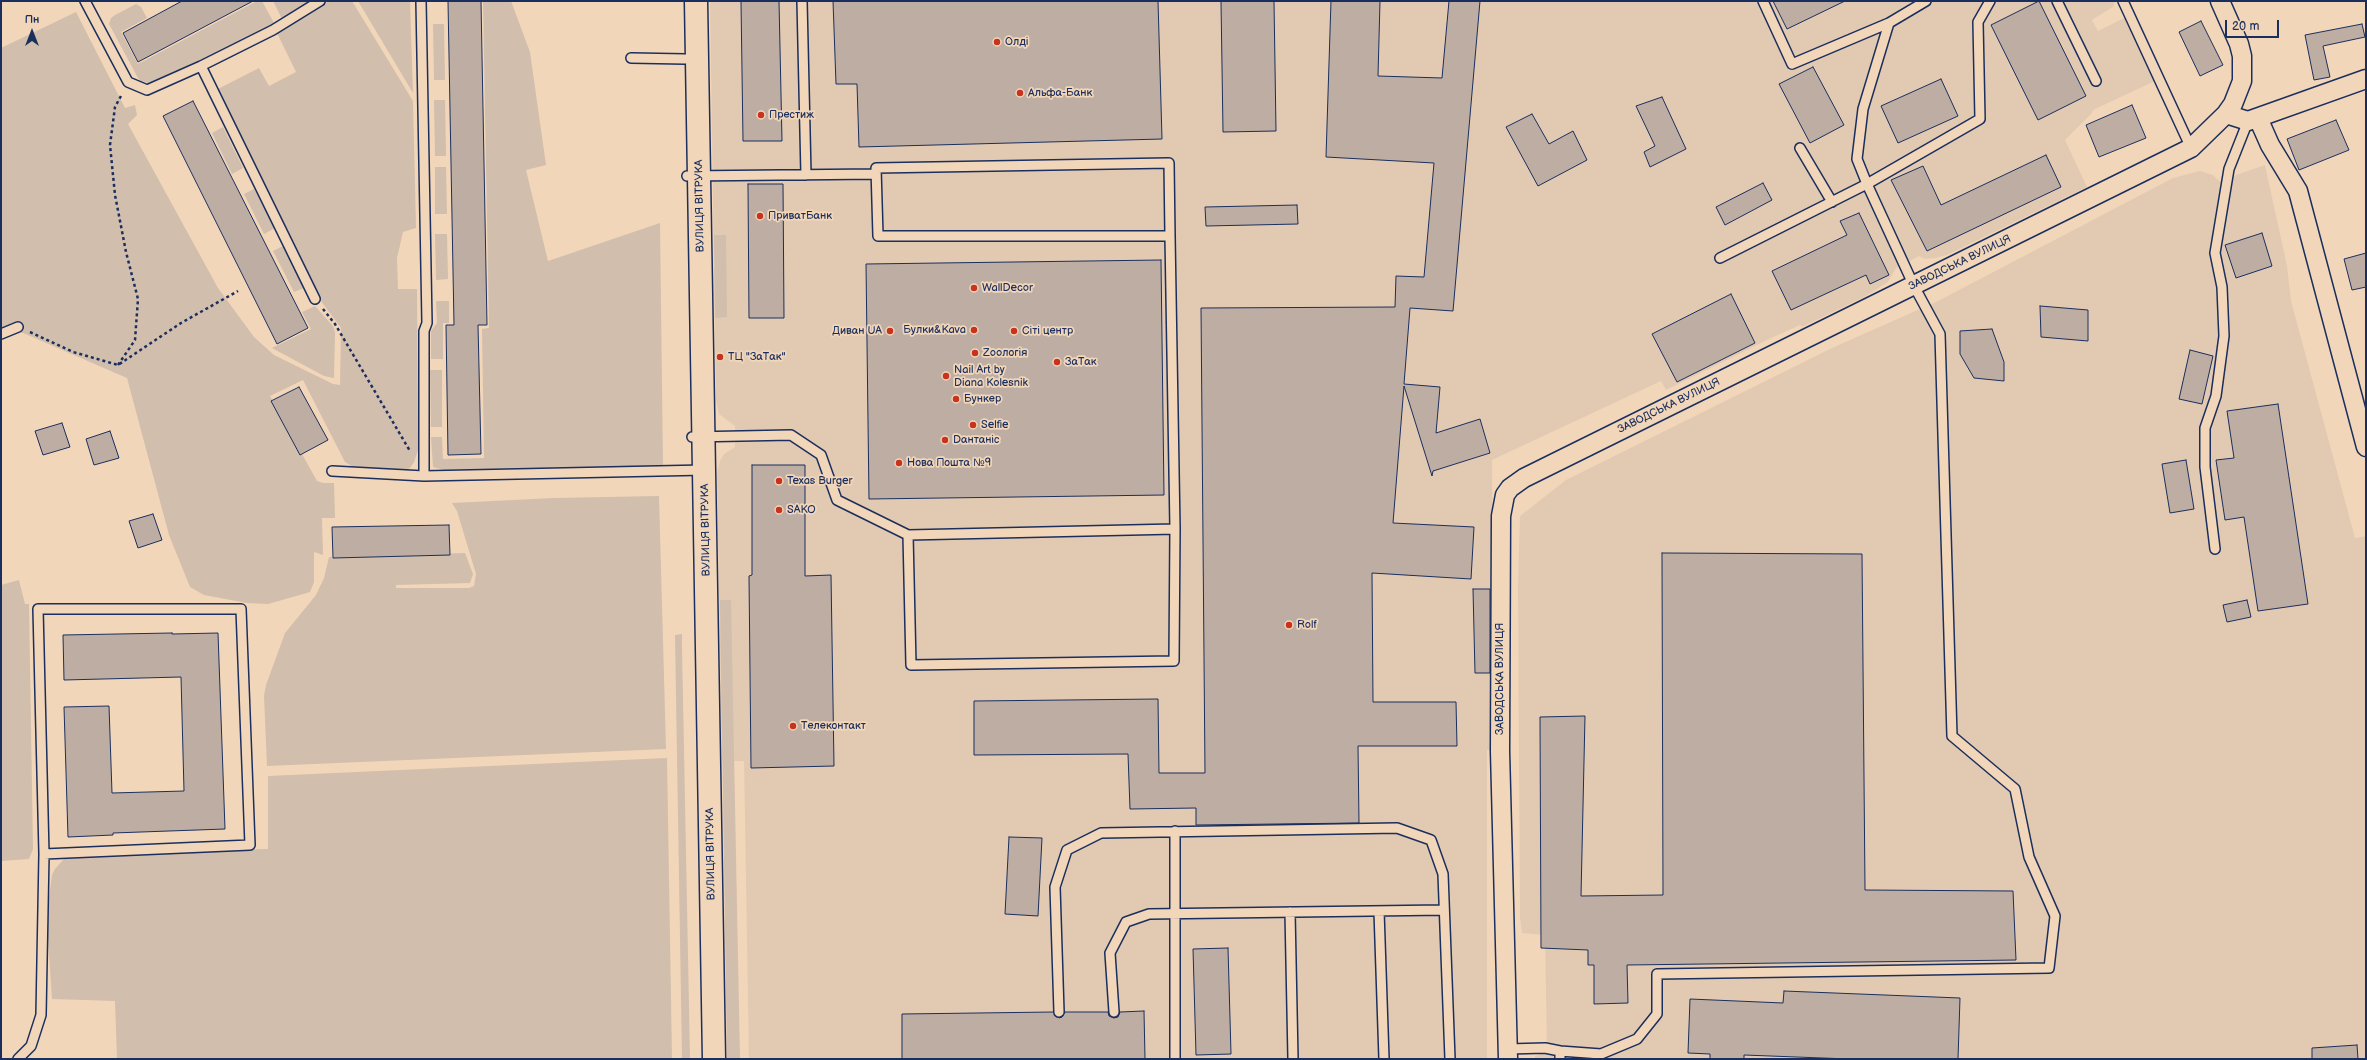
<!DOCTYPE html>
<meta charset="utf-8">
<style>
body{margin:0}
#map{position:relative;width:2367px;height:1060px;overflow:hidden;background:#f2d6b9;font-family:"Balsamiq Sans",sans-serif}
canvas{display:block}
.frame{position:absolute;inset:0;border:2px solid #1b2f5e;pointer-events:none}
.north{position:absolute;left:12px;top:12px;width:40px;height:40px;-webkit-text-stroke:3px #f2d6b9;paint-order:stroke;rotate:0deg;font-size:11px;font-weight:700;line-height:16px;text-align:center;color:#1b2f5e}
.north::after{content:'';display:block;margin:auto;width:14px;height:18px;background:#1b2f5e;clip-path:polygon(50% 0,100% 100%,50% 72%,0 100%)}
.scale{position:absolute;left:2225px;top:20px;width:54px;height:18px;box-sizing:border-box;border:2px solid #1b2f5e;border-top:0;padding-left:5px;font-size:12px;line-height:14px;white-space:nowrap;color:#1b2f5e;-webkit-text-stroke:3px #f2d6b9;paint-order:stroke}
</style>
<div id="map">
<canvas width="2367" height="1060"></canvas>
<div class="frame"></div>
<div class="north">Пн</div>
<div class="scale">20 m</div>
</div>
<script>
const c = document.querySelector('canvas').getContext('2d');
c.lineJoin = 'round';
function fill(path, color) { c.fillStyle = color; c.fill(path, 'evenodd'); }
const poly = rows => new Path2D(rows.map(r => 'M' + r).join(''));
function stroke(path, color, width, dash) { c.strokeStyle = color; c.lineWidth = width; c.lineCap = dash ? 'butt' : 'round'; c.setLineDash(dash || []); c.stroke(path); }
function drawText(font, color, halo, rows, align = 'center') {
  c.font = font + ' "Balsamiq Sans",sans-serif'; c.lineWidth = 3.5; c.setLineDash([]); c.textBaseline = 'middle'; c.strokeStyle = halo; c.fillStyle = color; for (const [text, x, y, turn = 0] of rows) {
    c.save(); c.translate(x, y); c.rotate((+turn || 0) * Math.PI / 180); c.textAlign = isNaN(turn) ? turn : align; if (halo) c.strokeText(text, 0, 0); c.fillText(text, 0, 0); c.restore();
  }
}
const built = poly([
 [710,1,2115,1,2113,7,2092,20,2098,31,2126,17,2157,80,2093,110,2091,114,2065,140,2087,187,1947,255,1935,258,1925,259,1919,256,1896,268,1888,282,1864,297,1802,327,1800,325,1769,339,1666,390,1661,381,1492,460,1493,750,1487,750,1487,1059,749,1059,744,761,722,761,717,473,720,461,724,454,735,447,735,426,719,414,716,400],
 [2265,165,2287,266,2291,301,2355,538,2366,536,2366,1059,1535,1059,1535,1056,1547,1052,1545,935,1522,933,1520,917,1518,588,1520,516,1566,480,1832,348,1938,301,2173,178,2200,171,2213,175,2219,181]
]);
const green = poly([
 [257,1,262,1,274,23,151,84,141,81,138,78,109,24,111,18,115,15,136,4,141,7,147,18,121,32,138,64],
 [273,1,311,1,282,19],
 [329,1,352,1,413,101,416,228,403,232,397,258,398,289,417,289,418,450,414,462,410,468,404,471,360,471,345,462,303,380,270,396,317,481,323,483,334,483,335,518,322,518,323,555,314,552,314,582,310,592,268,604,247,603,204,595,190,587,169,535,127,378,23,333,1,330,1,48,76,12,125,108,135,105,137,115,128,124,218,288,254,337,274,355,333,384,340,385,341,328,321,301,218,89,259,68,269,86,296,72,277,33],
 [358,1,410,1,413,93],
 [483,1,511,1,530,52,546,165,526,170,548,261,660,223,663,466,444,470,433,467,431,437,442,437,443,459,484,458,482,329,489,328],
 [433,24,444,24,445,80,434,80],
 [434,100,445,100,446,156,435,156],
 [223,127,243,168,232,174,212,133],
 [435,167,446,167,447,214,435,214],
 [254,189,275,228,264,234,244,194],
 [435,234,447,234,448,279,436,280],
 [714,235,726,235,727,317,715,318],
 [283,246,304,288,294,292,273,251],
 [436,301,449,301,449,323,443,323,443,359,431,359,431,331,437,323],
 [315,306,333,326,335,332,334,378,324,376,272,348,311,329,302,312],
 [430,370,442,370,442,427,431,427],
 [659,496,666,749,267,766,264,696,266,685,285,633,316,595,324,578,329,557,465,553,473,574,470,583,396,585,396,588,469,588,474,586,476,574,457,511,452,503,554,498],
 [19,580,25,604,29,604,33,849,29,859,1,861,1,585],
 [720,600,731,600,740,1059,727,1059],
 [682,634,682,647,690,1059,682,1059,675,635],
 [667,758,672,1059,117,1059,115,1001,52,999,48,939,48,906,52,875,55,869,64,859,71,856,168,851,268,849,268,776]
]);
const building = poly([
 [182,1,253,1,138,62,123,33,182,1],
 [448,1,481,1,487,325,478,325,481,454,448,455,446,325,454,325,448,1],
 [741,1,779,1,782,141,743,141,741,1],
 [833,1,1158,1,1162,139,859,147,857,84,836,84,833,1],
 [1221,1,1274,1,1276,131,1223,132,1221,1],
 [1331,1,1380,1,1378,76,1442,78,1449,1,1480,1,1453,311,1410,308,1404,384,1440,387,1436,433,1480,419,1490,453,1433,471,1432,476,1404,386,1393,523,1474,527,1471,579,1372,573,1373,702,1456,702,1457,746,1358,746,1359,823,1196,825,1196,808,1130,809,1128,754,974,755,974,701,1158,699,1159,773,1205,773,1201,308,1395,307,1396,276,1424,277,1434,163,1326,157,1331,1],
 [1773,1,1845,1,1787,29,1773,1],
 [2039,1,2086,96,2038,120,1991,25,2039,1],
 [2201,21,2223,65,2200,76,2179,32,2201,21],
 [2362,24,2365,37,2323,46,2330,77,2314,80,2305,35,2362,24],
 [1813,67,1844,125,1810,143,1779,84,1813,67],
 [1941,79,1958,116,1898,143,1881,106,1941,79],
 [1662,97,1686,149,1650,167,1644,152,1655,146,1636,106,1662,97],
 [193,101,308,328,277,344,163,116,193,101],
 [2132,105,2146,138,2099,157,2086,125,2132,105],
 [1532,114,1549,144,1573,131,1587,160,1538,186,1506,127,1532,114],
 [2336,120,2349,150,2299,170,2287,139,2336,120],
 [2046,155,2061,187,1927,251,1891,180,1923,166,1941,205,2046,155],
 [1763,183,1772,200,1725,225,1716,207,1763,183],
 [748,184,783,184,784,318,749,318,748,184],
 [1297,205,1298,224,1206,226,1205,207,1297,205],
 [1859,213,1889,275,1870,284,1866,275,1791,310,1772,271,1847,235,1840,221,1859,213],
 [2262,233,2272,266,2236,278,2225,245,2262,233],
 [2366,253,2366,287,2352,290,2344,259,2366,253],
 [1161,260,1164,495,869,499,866,264,1161,260],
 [1731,294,1755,343,1677,382,1652,334,1731,294],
 [2040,306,2088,310,2088,341,2041,337,2040,306],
 [1992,329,2004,362,2004,381,1974,378,1960,354,1960,331,1992,329],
 [2190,350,2213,356,2202,404,2179,399,2190,350],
 [299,387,328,440,300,455,271,401,299,387],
 [2278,404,2308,604,2258,611,2244,517,2225,520,2216,460,2234,458,2227,411,2278,404],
 [62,423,70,447,43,455,35,431,62,423],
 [110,431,119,458,94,465,86,439,110,431],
 [2186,460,2194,509,2170,513,2162,464,2186,460],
 [752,465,805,465,805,576,831,575,834,766,751,768,749,576,752,575,752,465],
 [153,514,162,540,138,548,129,521,153,514],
 [449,525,450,555,333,558,332,527,449,525],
 [1662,553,1862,554,1865,890,2013,891,2016,960,1627,965,1628,1003,1594,1004,1594,965,1588,965,1588,950,1541,948,1540,717,1585,716,1581,896,1663,895,1662,553],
 [1473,589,1490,589,1490,673,1475,673,1473,589],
 [2247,600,2251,617,2227,622,2223,605,2247,600],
 [172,633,172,634,218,633,225,829,113,833,113,835,68,837,64,707,109,706,112,793,184,791,181,677,64,680,63,635,172,633],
 [1009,837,1042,838,1038,916,1005,914,1009,837],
 [1228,948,1231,1054,1196,1055,1193,949,1228,948],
 [1784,991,1960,998,1958,1059,1849,1059,1744,1055,1744,1059,1710,1059,1710,1054,1688,1053,1690,999,1783,1003,1784,991],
 [1144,1011,1145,1059,902,1059,902,1014,1053,1012,1059,1018,1062,1017,1065,1012,1108,1012,1109,1016,1114,1018,1118,1017,1120,1012,1144,1011],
 [2357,1045,2358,1059,2312,1059,2312,1048,2357,1045]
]);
const path = poly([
 [323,309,335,324,410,451],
 [30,332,73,352,118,365,181,323,238,291],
 [118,365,135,340,138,299,126,252,115,195,110,145,115,107,122,94]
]);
const service = poly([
 [85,1,128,82,147,90,201,66,273,30,320,1],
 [421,1,427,323,424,331,424,476],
 [802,1,806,175],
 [1763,1,1792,64,1889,23,1926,1],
 [2057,1,2096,81],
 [2123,1,2191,148],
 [631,58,685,59],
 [201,66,315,299],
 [1800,148,1832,202],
 [687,176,876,174],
 [1170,236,878,236,876,168,1169,163,1170,236,1175,529],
 [1720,258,1867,184,1857,159,1863,109,1889,23],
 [1,334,18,327],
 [692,437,791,435,821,455,837,500,908,535,1175,529,1174,661,911,665,908,535],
 [332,471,424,476,705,470],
 [2215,549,2205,467,2205,428,2216,396,2224,336,2222,287,2215,253,2229,169,2248,121],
 [1175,831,1175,1059],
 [1379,911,1384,1059],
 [1290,912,1293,1059],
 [1059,1012,1055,887,1067,850,1101,833,1397,828,1431,840,1443,874,1450,1059],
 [1114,1012,1110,953,1126,922,1149,914,1444,910],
 [1508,1049,1545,1048,1560,1051,1560,1059],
 [1560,1051,1601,1054,1637,1039,1657,1014,1657,974,2049,968,2055,916,2029,857,2015,789,1952,736,1940,334,1914,286,1867,184,1980,119,1978,22,1990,1],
 [18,1059,31,1046,41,1015,44,854,38,609,241,609,250,845,44,854]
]);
const minor = poly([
 [2226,114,2248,121,2366,79],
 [2258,118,2270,145,2298,191,2366,447],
 [1508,1059,1500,751,1501,516,1505,495,1510,488,1524,478,2191,148,2226,114,2233,104,2242,81,2242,56,2239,44,2220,1]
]);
const secondary = poly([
 [696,1,714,1059]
]);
const markers = [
 [997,42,4,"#c8321e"],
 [1020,93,4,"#c8321e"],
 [761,115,4,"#c8321e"],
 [760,216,4,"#c8321e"],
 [974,288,4,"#c8321e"],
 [974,330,4,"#c8321e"],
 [890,331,4,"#c8321e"],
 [1014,331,4,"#c8321e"],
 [975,353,4,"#c8321e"],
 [720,357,4,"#c8321e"],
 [1057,362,4,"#c8321e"],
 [946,376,4,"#c8321e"],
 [956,399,4,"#c8321e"],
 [973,425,4,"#c8321e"],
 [945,440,4,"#c8321e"],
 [899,463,4,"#c8321e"],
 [779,481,4,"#c8321e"],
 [779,510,4,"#c8321e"],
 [1289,625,4,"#c8321e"],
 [793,726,4,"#c8321e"]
];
const poiNames = [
 ["Олді",1005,42],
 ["Альфа-Банк",1028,93],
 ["Престиж",769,115],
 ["ПриватБанк",768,216],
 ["WallDecor",982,288],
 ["Булки&Kava",966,330,"right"],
 ["Диван UA",882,331,"right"],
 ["Сіті центр",1022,331],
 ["Zooлогія",983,353],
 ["ТЦ \"ЗаТак\"",728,357],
 ["ЗаТак",1065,362],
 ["Nail Art by",954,370],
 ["Diana Kolesnik",954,383],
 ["Бункер",964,399],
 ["Selfie",981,425],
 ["Dантаніс",953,440],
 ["Нова Пошта №9",907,463],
 ["Texas Burger",787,481],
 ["SAKO",787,510],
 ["Rolf",1297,625],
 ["Телеконтакт",801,726]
];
const streetNames = [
 ["ВУЛИЦЯ ВІТРУКА",700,206,-91],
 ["ЗАВОДСЬКА ВУЛИЦЯ",1960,263,-26],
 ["ЗАВОДСЬКА ВУЛИЦЯ",1669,406,-26],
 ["ВУЛИЦЯ ВІТРУКА",706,530,-91],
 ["ЗАВОДСЬКА ВУЛИЦЯ",1500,679,-90],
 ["ВУЛИЦЯ ВІТРУКА",711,854,-91]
];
fill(built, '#e2cab2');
fill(green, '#d2beac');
fill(building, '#bdada3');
stroke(building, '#1b2f5e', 1);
stroke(service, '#1b2f5e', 12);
stroke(minor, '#1b2f5e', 21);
stroke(secondary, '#1b2f5e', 25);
stroke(path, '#1b2f5e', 2.5, [3, 3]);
stroke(service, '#f2d6b9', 9);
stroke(minor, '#f2d6b9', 18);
stroke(secondary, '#f2d6b9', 22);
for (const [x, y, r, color] of markers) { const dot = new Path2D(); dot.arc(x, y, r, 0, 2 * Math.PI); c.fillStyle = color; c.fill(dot); stroke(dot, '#f2d6b9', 1.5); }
drawText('11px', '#1b2f5e', '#f2d6b9', poiNames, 'left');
drawText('11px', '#1b2f5e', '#f2d6b9', streetNames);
</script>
